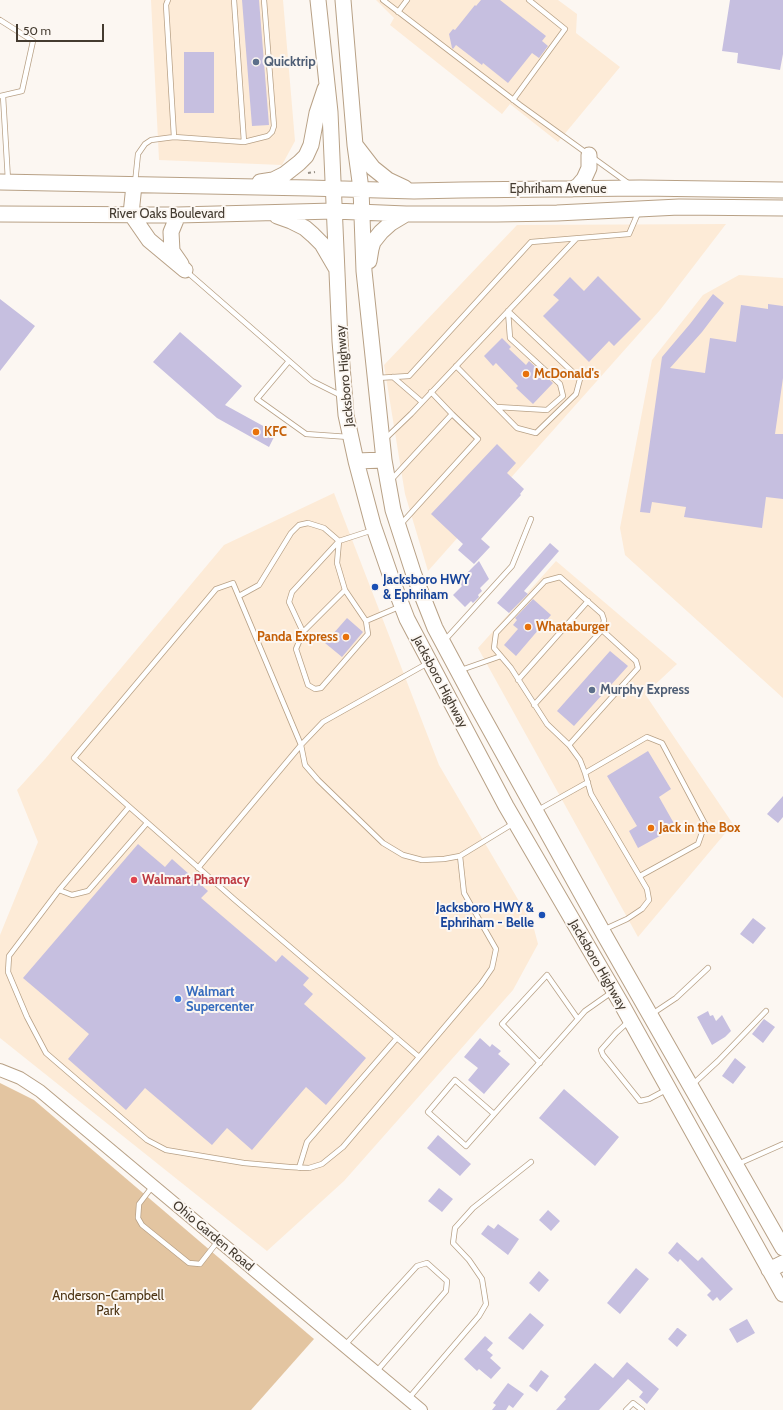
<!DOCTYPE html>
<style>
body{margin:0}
#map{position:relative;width:783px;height:1410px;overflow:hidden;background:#fcf7f2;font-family:Cabin,sans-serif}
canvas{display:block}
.scale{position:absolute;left:16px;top:24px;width:88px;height:18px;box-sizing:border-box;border:2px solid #443b30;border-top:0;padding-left:5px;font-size:12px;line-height:14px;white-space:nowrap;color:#443b30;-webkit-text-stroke:3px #fcf7f2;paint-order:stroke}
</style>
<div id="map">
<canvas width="783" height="1410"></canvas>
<div class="scale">50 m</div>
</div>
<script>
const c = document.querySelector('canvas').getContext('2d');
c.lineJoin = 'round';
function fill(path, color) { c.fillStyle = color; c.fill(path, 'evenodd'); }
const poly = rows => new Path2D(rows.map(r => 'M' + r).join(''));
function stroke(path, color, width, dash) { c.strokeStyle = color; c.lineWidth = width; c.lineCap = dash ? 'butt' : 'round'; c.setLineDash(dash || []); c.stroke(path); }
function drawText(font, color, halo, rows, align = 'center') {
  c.font = font + ' Cabin,sans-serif'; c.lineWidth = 4; c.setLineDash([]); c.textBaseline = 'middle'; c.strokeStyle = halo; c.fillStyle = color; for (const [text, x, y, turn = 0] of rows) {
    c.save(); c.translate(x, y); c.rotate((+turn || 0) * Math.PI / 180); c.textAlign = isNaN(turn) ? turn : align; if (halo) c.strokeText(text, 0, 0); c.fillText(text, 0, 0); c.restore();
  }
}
const built = poly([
 [151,0,283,0,295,141,282,165,159,160],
 [376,0,558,0,577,14,576,33,620,67,558,142,510,104,502,114,390,25,394,18],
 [726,224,660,310,428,571,405,494,384,365,517,225],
 [739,275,783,278,783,698,625,555,620,528,652,360,703,295],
 [334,493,439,765,533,925,538,944,513,990,344,1181,267,1251,0,1038,0,935,38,842,17,790,45,759,224,545],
 [556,561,677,664,645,694,733,824,638,937,478,648]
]);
const green = poly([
 [0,1083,34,1100,314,1339,251,1410,0,1410]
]);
const building = poly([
 [242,0,259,0,269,125,252,126],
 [481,0,500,0,546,36,542,41,548,46,539,58,532,53,508,83,483,63,482,65,456,45,453,49,452,48,449,34,453,29,455,30,475,5,476,6],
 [730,0,783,0,783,54,780,70,737,63,738,53,722,51],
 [184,52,214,52,214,113,184,113],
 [598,276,641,319,614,346,609,341,589,362,543,316,559,300,553,295,570,277,584,291],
 [713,294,724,303,702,332,670,368,705,373,710,338,736,342,741,305,768,309,768,304,783,306,783,378,775,434,783,434,783,499,766,497,762,528,684,517,686,507,652,502,650,513,640,512,662,357,690,324],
 [0,299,35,326,0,371],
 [180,332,242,386,225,405,276,433,269,447,217,418,153,362],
 [502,338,511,347,509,349,526,365,529,361,553,383,533,404,516,388,518,386,496,363,493,366,484,356],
 [497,444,516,463,507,473,524,489,520,494,521,495,481,539,490,547,474,564,458,550,463,544,431,514],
 [550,543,559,551,524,591,528,594,509,613,497,603],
 [479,561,489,579,480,588,482,591,478,595,479,597,473,603,471,601,465,607,453,595,462,586,458,582],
 [533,599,551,615,516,656,504,645,518,629,513,625,517,620,515,618],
 [347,618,363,632,342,657,325,643],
 [610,651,628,666,574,726,557,711],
 [648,751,671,789,659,797,676,827,638,848,629,831,637,826,607,776],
 [783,796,783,817,778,823,767,814],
 [138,844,165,867,172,859,208,891,201,898,276,962,282,955,309,978,303,985,313,994,304,1004,366,1058,326,1105,306,1087,252,1150,227,1128,212,1145,145,1088,126,1110,68,1059,89,1034,23,978],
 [753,918,766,928,753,944,740,934],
 [708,1011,710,1016,713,1015,716,1021,722,1015,731,1031,725,1037,712,1045,697,1017],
 [764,1019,775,1027,763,1043,752,1034],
 [480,1038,490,1047,492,1044,501,1051,498,1054,510,1064,484,1094,468,1080,478,1068,464,1057],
 [735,1058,746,1067,733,1084,722,1076],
 [564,1089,619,1137,595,1166,539,1118],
 [438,1135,471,1164,460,1176,427,1148],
 [439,1188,453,1199,442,1212,428,1201],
 [548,1210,560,1221,551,1231,539,1220],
 [498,1224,519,1239,508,1255,481,1234,488,1225,494,1229],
 [677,1242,698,1261,702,1257,733,1289,720,1301,717,1297,713,1301,707,1295,711,1291,680,1259,678,1262,668,1253],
 [636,1268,649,1279,620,1314,607,1303],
 [539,1271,549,1280,539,1292,529,1283],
 [530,1313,544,1325,523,1350,508,1338],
 [747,1319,755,1333,737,1343,729,1329],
 [677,1328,678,1328,687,1335,677,1347,668,1339],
 [485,1336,493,1343,487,1350,493,1355,490,1358,501,1368,491,1379,479,1369,477,1371,464,1359],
 [627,1362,659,1389,647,1404,639,1397,643,1392,628,1379,599,1410,556,1410,566,1399,564,1397,595,1363,613,1378],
 [541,1370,549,1376,537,1392,529,1386],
 [508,1383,524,1394,513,1408,509,1405,506,1410,492,1410,496,1405,493,1403]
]);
const path = poly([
 [308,173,315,172]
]);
const service = poly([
 [168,0,166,5,174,137,244,142,268,136,272,132,274,126,264,0],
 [234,0,244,142],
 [383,0,520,105,628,183],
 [398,12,407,0],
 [0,20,33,41,22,91,0,96],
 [3,96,8,180],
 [513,100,565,29,529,0],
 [135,183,138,154,145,144,151,140,174,137],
 [186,271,312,381,342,396],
 [289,361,257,399,306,434,349,437],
 [456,366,517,428,536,433,576,394,580,379,508,311],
 [393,377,422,402],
 [377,378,409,376,531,242,629,234,638,213],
 [431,392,452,414],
 [497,407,547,410,563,396,560,384,510,338,508,311],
 [385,439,411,414,576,239],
 [392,479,452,414,478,439,401,524],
 [339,541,337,563,345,590,366,621,368,634,321,688,315,689,308,685,296,649,303,632,289,602,292,592,339,541,373,530],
 [239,596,259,585,291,533,299,525,308,523,324,528,339,541],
 [366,621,399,607],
 [303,632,345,590],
 [445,640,512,566,531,519],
 [461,670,501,656],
 [518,680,588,601],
 [534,705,602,630],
 [569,745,638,668,636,661,602,630,604,620,602,614,560,577,545,581,496,633,494,648,511,668,547,724,569,745,580,760,585,773,591,794,647,889,649,900,642,909,627,919,603,930],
 [585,773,647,737,662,743,705,824,698,844,640,876],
 [129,807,59,890,9,956,8,972,27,1017,46,1053,147,1140,166,1150,244,1163,289,1167,309,1168,322,1164,343,1147,481,984,492,968,496,949,464,893,460,856],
 [538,810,588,782],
 [198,868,301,745,323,722,428,663],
 [59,890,72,895,88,891,147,823],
 [652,1014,676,998,708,968],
 [629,1021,616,1033,601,1050,603,1055,640,1101,649,1099,666,1090],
 [419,1057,235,900,74,758,216,589,233,583,301,745,305,765,318,780,383,843,403,855,422,860,444,859,460,856,514,823],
 [540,1063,502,1024,547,975,578,1019],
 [692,1085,718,1061,766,1011],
 [494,1114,455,1080,428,1112,466,1146,585,1011,612,992],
 [738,1164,783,1144],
 [299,1168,307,1142,397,1038],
 [152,1187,139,1204,138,1218,142,1225,189,1263,200,1264,218,1241],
 [345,1345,417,1266,427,1263,447,1281,446,1291,376,1372],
 [409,1398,479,1316,486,1304,482,1279,469,1260,453,1243,455,1228,473,1208,531,1162],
 [626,1410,633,1403,642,1410]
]);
const tertiary = poly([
 [0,1070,20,1078,40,1091,421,1410]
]);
const primary = poly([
 [318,0,330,112,340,341,346,415,356,461,373,525,392,580,407,619,506,806,622,1005,783,1294],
 [343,0,355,145,361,189,364,271,384,460,393,510,414,575,435,628,473,699,605,936,783,1248],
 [356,146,373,168,388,180,405,188],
 [0,182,309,188,414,191,461,190,640,188,783,190],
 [260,182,273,180,285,174,299,163,306,156,311,145,317,113,325,89],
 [134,185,131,214,149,240,185,270],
 [572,189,578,186,584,179,589,168,589,155],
 [0,214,178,215,334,211,406,214,497,214,557,213,679,207,783,208],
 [178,215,171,232,172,251,181,264],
 [277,216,291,221,305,228,313,235,322,244,336,268],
 [369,261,371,249,373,242,381,232,391,223,406,214],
 [356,461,384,460],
 [769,1270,783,1263]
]);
const markers = [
 [256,62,4,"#5c6f8a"],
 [526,374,4,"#e8710a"],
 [256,432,4,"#e8710a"],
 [375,587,4,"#1a4fb4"],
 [528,627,4,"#e8710a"],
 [346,637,4,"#e8710a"],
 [592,690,4,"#5c6f8a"],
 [651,828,4,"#e8710a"],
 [134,880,4,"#e0444e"],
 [542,915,4,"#1a4fb4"],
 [178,999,4,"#3f7fe0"]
];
const serviceNames = [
 ["Quicktrip",264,62],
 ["Murphy Express",600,690]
];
const streetNames = [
 ["Ephriham Avenue",558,189],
 ["River Oaks Boulevard",167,214],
 ["Jacksboro Highway",345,376,-95],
 ["Jacksboro Highway",440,682,62],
 ["Jacksboro Highway",598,965,60],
 ["Ohio Garden Road",213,1236,40]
];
const foodNames = [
 ["McDonald's",534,374],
 ["KFC",264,432],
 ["Whataburger",536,627],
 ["Panda Express",338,637,"right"],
 ["Jack in the Box",659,828]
];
const transitNames = [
 ["Jacksboro HWY",383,580],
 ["& Ephriham",383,595],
 ["Jacksboro HWY &",534,908,"right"],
 ["Ephriham - Belle",534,923,"right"]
];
const healthNames = [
 ["Walmart Pharmacy",142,880]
];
const shopNames = [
 ["Walmart",186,992],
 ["Supercenter",186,1007]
];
const parkNames = [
 ["Anderson-Campbell",108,1296],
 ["Park",108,1311]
];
fill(built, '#fdebd7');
fill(green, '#e3c5a1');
fill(building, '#c6bfe0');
stroke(service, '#b8a186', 6);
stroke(tertiary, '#b8a186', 14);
stroke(primary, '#b8a186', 17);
stroke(path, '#979087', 2, [3, 3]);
stroke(service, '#fff', 4.5);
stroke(tertiary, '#fff', 12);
stroke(primary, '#fff', 15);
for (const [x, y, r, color] of markers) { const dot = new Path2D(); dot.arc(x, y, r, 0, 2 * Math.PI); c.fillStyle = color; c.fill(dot); stroke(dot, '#fcf7f2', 1.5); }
drawText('bold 13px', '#4e5e75', '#fcf7f2', serviceNames, 'left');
drawText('13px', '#443b30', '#fcf7f2', streetNames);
drawText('bold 13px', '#c56008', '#fcf7f2', foodNames, 'left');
drawText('bold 13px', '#164399', '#fcf7f2', transitNames, 'left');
drawText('bold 13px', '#be3a42', '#fcf7f2', healthNames, 'left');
drawText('bold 13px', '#366cbe', '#fcf7f2', shopNames, 'left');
drawText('13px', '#4c3312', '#fcf7f2', parkNames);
</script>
